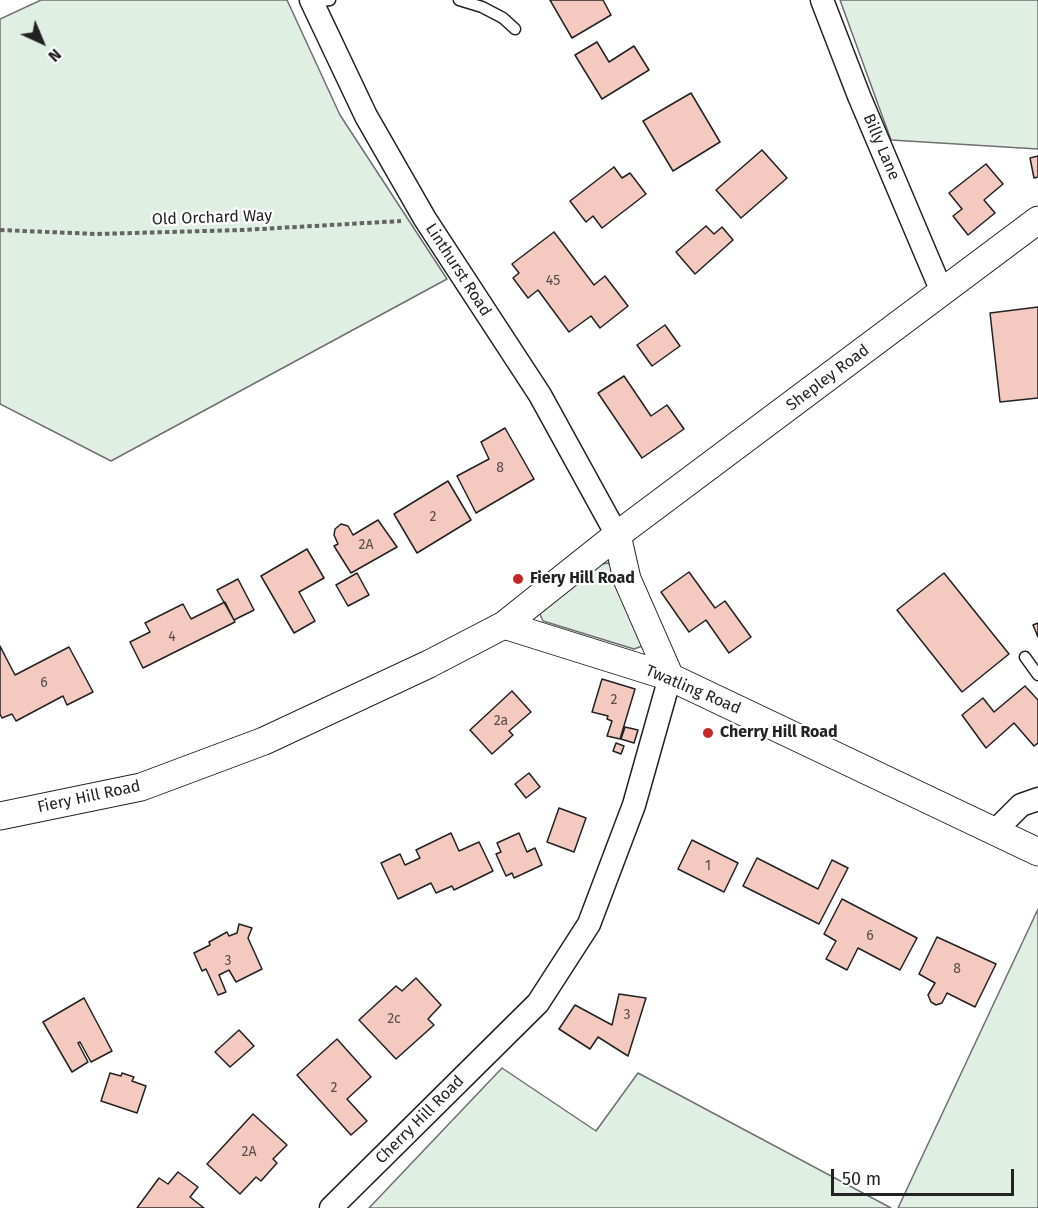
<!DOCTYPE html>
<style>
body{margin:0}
#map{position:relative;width:1038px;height:1208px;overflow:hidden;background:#fff;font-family:"Fira Sans",sans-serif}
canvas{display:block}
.north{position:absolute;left:12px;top:12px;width:60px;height:60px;-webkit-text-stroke:4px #fff;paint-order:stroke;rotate:136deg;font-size:16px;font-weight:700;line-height:24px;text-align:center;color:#222}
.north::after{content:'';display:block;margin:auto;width:21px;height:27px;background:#222;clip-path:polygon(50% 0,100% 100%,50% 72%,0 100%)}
.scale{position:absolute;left:831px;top:1169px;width:183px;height:27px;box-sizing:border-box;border:3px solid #222;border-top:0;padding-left:8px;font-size:18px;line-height:21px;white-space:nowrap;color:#222;-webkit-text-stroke:4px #fff;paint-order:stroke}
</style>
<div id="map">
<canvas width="1038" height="1208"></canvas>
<div class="north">N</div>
<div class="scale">50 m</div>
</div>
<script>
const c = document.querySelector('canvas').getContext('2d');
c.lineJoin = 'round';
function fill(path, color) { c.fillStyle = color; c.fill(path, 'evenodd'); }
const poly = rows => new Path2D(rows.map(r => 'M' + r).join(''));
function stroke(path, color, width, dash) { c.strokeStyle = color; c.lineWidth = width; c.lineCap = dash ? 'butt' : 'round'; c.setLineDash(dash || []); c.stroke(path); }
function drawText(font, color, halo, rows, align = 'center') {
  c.font = font + ' "Fira Sans",sans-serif'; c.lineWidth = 4.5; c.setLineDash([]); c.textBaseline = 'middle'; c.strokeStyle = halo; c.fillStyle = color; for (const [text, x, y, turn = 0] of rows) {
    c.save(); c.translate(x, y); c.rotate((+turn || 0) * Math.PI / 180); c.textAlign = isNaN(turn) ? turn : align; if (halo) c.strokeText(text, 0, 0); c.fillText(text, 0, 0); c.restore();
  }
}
const green = poly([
 [41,0,287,0,340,115,447,279,111,461,0,404,0,19,41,0],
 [840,0,1038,0,1038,149,891,140,840,0],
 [608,563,612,567,642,646,634,649,543,621,540,614,543,607,602,564,608,563],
 [1038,909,1038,1208,898,1208,1038,909],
 [502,1068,596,1131,638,1073,891,1208,369,1208,502,1068]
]);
const building = poly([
 [550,0,603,0,611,15,572,38,550,0],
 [597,42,609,62,634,46,649,70,602,99,575,55,597,42],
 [691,93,720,142,673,171,643,121,691,93],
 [762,150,787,178,741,218,716,190,762,150],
 [1038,156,1038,177,1034,178,1030,158,1038,156],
 [986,164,1003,184,984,200,995,213,968,235,953,216,962,209,949,193,986,164],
 [614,167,622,178,630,173,646,194,602,228,593,216,586,222,570,201,614,167],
 [706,226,714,234,722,227,733,240,695,274,676,252,706,226],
 [554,232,594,285,605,276,628,306,600,328,591,316,569,332,538,290,528,298,513,278,519,273,512,264,554,232],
 [1038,307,1038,398,1000,402,990,313,1038,307],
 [665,325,680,346,652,366,637,345,665,325],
 [624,376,651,416,667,405,684,429,642,458,598,393,624,376],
 [505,428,534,479,476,513,457,476,489,459,481,442,505,428],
 [448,481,471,520,417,553,394,514,448,481],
 [378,520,397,547,351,573,334,546,338,544,334,535,335,529,341,524,348,526,353,535,378,520],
 [307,549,324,578,299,592,315,621,294,633,261,576,307,549],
 [689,572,715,608,725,601,751,637,729,653,706,620,689,632,661,592,689,572],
 [357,573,369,595,348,606,336,585,357,573],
 [944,573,1009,654,962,692,897,610,944,573],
 [238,579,254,610,234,620,217,590,238,579],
 [225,602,235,622,143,668,130,642,150,632,145,623,183,604,191,619,225,602],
 [1038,623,1038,637,1033,625,1038,623],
 [0,646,15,675,69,647,93,692,67,705,63,696,16,721,12,714,2,718,0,714,0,646],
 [602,679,635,689,620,739,607,736,612,721,607,719,608,716,592,712,602,679],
 [1025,686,1038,700,1038,743,1034,746,1014,723,986,748,962,715,983,698,994,712,1025,686],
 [512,691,531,712,509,731,513,735,492,754,470,730,512,691],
 [625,727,638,730,634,743,621,739,625,727],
 [616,743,624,746,621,754,613,751,616,743],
 [529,773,540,787,526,798,515,784,529,773],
 [559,808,586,818,574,852,547,842,559,808],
 [451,833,459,851,479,842,493,871,454,890,452,886,436,893,431,883,398,899,381,863,400,854,405,865,420,858,416,850,451,833],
 [519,833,527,852,535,848,542,865,514,878,512,873,506,876,496,854,501,852,497,843,519,833],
 [692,840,738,863,724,892,678,869,692,840],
 [757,858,818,889,832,860,848,868,819,924,743,886,757,858],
 [842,899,917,938,900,970,858,948,847,970,826,959,836,941,824,934,842,899],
 [239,924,252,928,248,938,262,969,236,982,229,970,219,975,226,992,218,995,206,969,202,971,194,953,210,945,209,942,227,932,229,936,237,933,239,924],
 [937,937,996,964,975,1007,947,993,942,1003,936,1005,931,1002,928,995,935,983,919,974,937,937],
 [416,978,441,1005,428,1019,434,1025,396,1059,359,1020,396,986,402,991,416,978],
 [619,994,646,998,628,1056,598,1037,590,1049,559,1029,575,1005,612,1025,619,994],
 [84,998,112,1051,91,1062,80,1042,78,1043,88,1062,72,1072,43,1022,84,998],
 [239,1030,254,1046,230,1067,215,1052,239,1030],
 [337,1039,371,1077,347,1099,367,1121,351,1135,297,1075,337,1039],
 [110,1073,121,1076,122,1073,134,1077,132,1081,146,1086,137,1113,101,1101,110,1073],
 [253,1114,287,1145,273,1159,277,1163,261,1181,256,1177,240,1194,207,1164,253,1114],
 [178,1172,198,1187,190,1197,204,1208,137,1208,159,1178,168,1184,178,1172]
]);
const path = poly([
 [0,230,96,234,243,230,401,221]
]);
const service = poly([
 [459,0,482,7,503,18,515,29],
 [312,2,330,0],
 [1025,657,1038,675]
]);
const minor = poly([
 [311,0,366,116,425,219,540,395,617,535],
 [822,0,859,96,942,292],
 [995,831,1021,805,1038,799],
 [331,1208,538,1003,589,924,634,805,670,677]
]);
const tertiary = poly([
 [617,535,627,579,670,677],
 [504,625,670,677,1038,852],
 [0,816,141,787,264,741,429,664,504,625,617,535,1038,220]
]);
const markers = [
 [518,579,6,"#c62828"],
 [708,733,6,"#c62828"]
];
const numberNames = [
 ["45",553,281],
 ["8",500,468],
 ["2",433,517],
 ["2A",366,545],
 ["4",172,637],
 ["6",44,683],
 ["2",614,700],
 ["2a",501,721],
 ["1",708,866],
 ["6",870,936],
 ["3",228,961],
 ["8",957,969],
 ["3",627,1015],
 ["2c",394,1019],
 ["2",334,1088],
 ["2A",249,1152]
];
const streetNames = [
 ["Billy Lane",881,147,67],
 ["Old Orchard Way",212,218,-2],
 ["Linthurst Road",458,270,57],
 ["Shepley Road",828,378,-37],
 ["Twatling Road",693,690,23],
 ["Fiery Hill Road",89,797,-12],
 ["Cherry Hill Road",420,1120,-45]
];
const poiNames = [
 ["Fiery Hill Road",530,579],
 ["Cherry Hill Road",720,733]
];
fill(green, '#e0efe3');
stroke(green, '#6f6f6f', 1.5);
fill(building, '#f3c9c0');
stroke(building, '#222', 1.5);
stroke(service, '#222', 13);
stroke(minor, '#222', 25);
stroke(tertiary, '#222', 29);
stroke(path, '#646464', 4, [4.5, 3]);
stroke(service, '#fff', 10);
stroke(minor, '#fff', 22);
stroke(tertiary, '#fff', 27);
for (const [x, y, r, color] of markers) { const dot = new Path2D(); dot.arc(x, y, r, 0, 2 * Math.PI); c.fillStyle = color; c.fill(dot); stroke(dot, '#fff', 2); }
drawText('14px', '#564c4a', null, numberNames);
drawText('16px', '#222', '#fff', streetNames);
drawText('bold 16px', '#222', '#fff', poiNames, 'left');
</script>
